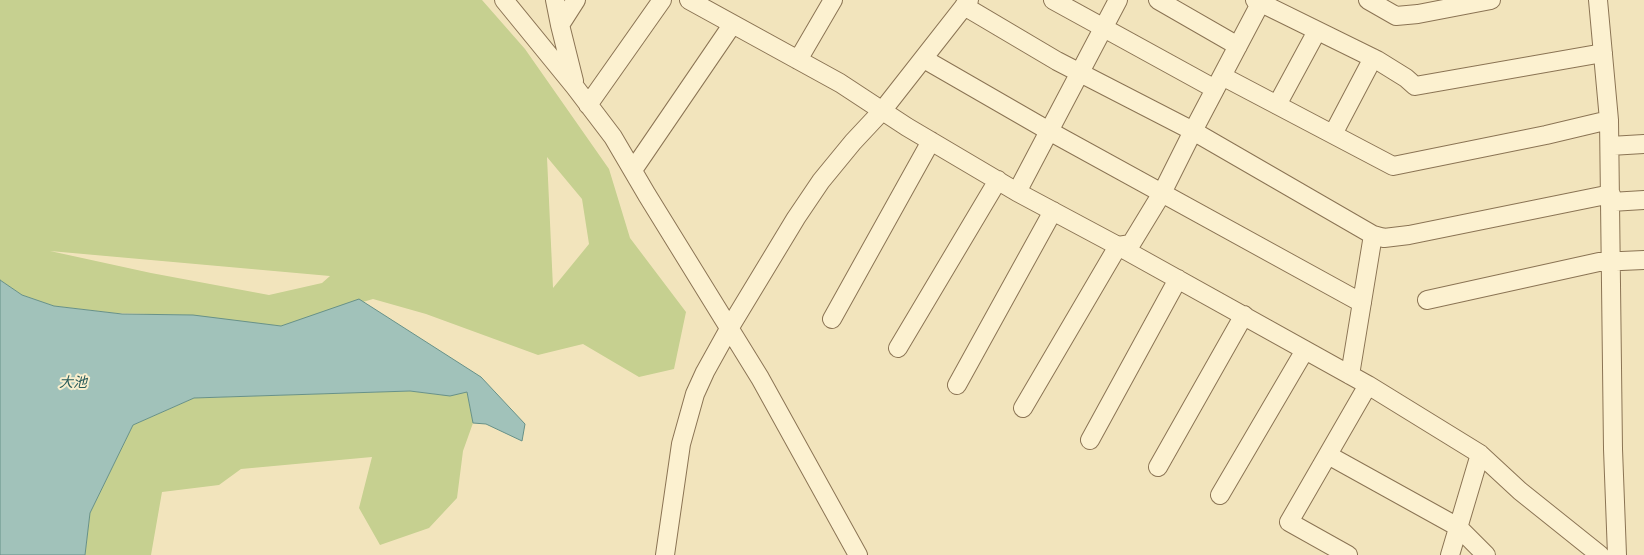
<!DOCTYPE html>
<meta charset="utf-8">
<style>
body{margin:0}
canvas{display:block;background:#f2e4bc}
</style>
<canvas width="1644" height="555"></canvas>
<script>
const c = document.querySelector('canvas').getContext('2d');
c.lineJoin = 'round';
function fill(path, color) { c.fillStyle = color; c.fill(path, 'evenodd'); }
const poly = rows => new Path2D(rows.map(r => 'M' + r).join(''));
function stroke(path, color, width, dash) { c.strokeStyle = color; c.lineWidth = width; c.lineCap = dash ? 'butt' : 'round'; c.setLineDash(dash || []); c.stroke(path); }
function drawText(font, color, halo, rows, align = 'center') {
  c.font = font + ' Georgia,"Noto Sans JP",serif'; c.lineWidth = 4; c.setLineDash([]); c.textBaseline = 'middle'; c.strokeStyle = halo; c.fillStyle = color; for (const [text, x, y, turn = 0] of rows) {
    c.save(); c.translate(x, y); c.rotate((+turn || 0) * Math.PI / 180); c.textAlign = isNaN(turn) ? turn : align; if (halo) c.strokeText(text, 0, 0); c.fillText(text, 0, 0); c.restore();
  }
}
const green = poly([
 [0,0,482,0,525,49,609,169,630,238,686,312,674,369,639,377,583,344,538,355,426,314,373,299,281,326,184,315,114,313,54,306,22,295,0,280],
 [547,157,582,199,589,244,553,288],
 [50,251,330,276,322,283,269,295,151,273],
 [410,391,441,395,467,392,473,423,463,451,457,498,429,528,380,545,359,508,372,457,241,469,219,485,162,492,151,555,85,555,90,513,133,425,194,398]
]);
const water = poly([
 [0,280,22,295,54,306,122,314,193,315,281,326,359,299,481,377,525,424,522,441,486,424,473,423,467,392,450,396,410,391,194,398,133,425,90,513,85,555,0,555,0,280]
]);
const minor = poly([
 [504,0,575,87,613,137,647,195,760,378,858,555],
 [555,0,560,25,574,81],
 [689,0,840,83,907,127,1017,192,1118,246,1368,385,1480,454,1520,491,1600,555],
 [1053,0,1215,89],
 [1158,0,1238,46],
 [1255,0,1377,60,1406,78,1415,86,1603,53],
 [1368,0,1396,16,1418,14,1491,0],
 [1598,0,1609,120,1613,449,1617,555],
 [964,6,1057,61,1193,131,1373,235,1384,238,1409,235,1611,194],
 [560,25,576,0],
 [924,59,1049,131,1362,303],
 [798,60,833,0],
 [1222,76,1393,166,1546,135,1609,120],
 [588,105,662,0],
 [1277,105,1317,31],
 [1333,134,1373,58],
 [1610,146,1644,144],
 [633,170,732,25],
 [1017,192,1118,0],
 [1611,202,1644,200],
 [1118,246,1131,244,1162,193,1193,131,1262,0],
 [1427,300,1599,262,1644,260],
 [832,319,931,141],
 [898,348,998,180],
 [1350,375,1373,235],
 [957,385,1053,211],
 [1023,408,1118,246],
 [1090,440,1178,279],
 [1328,455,1458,527,1486,555],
 [1158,467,1244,315],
 [1220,495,1305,350],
 [665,555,681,444,695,394,705,372,730,327,796,218,821,181,853,142,882,111,969,0],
 [1348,555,1289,522,1368,385],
 [1450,555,1480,454]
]);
const waterNames = [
 ["大池",73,382]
];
fill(green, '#c6d090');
fill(water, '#a1c2ba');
stroke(water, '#679188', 1);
stroke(minor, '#8b7454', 20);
stroke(minor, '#fcf1d0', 18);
drawText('italic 14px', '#285a59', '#f8eecd', waterNames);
</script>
